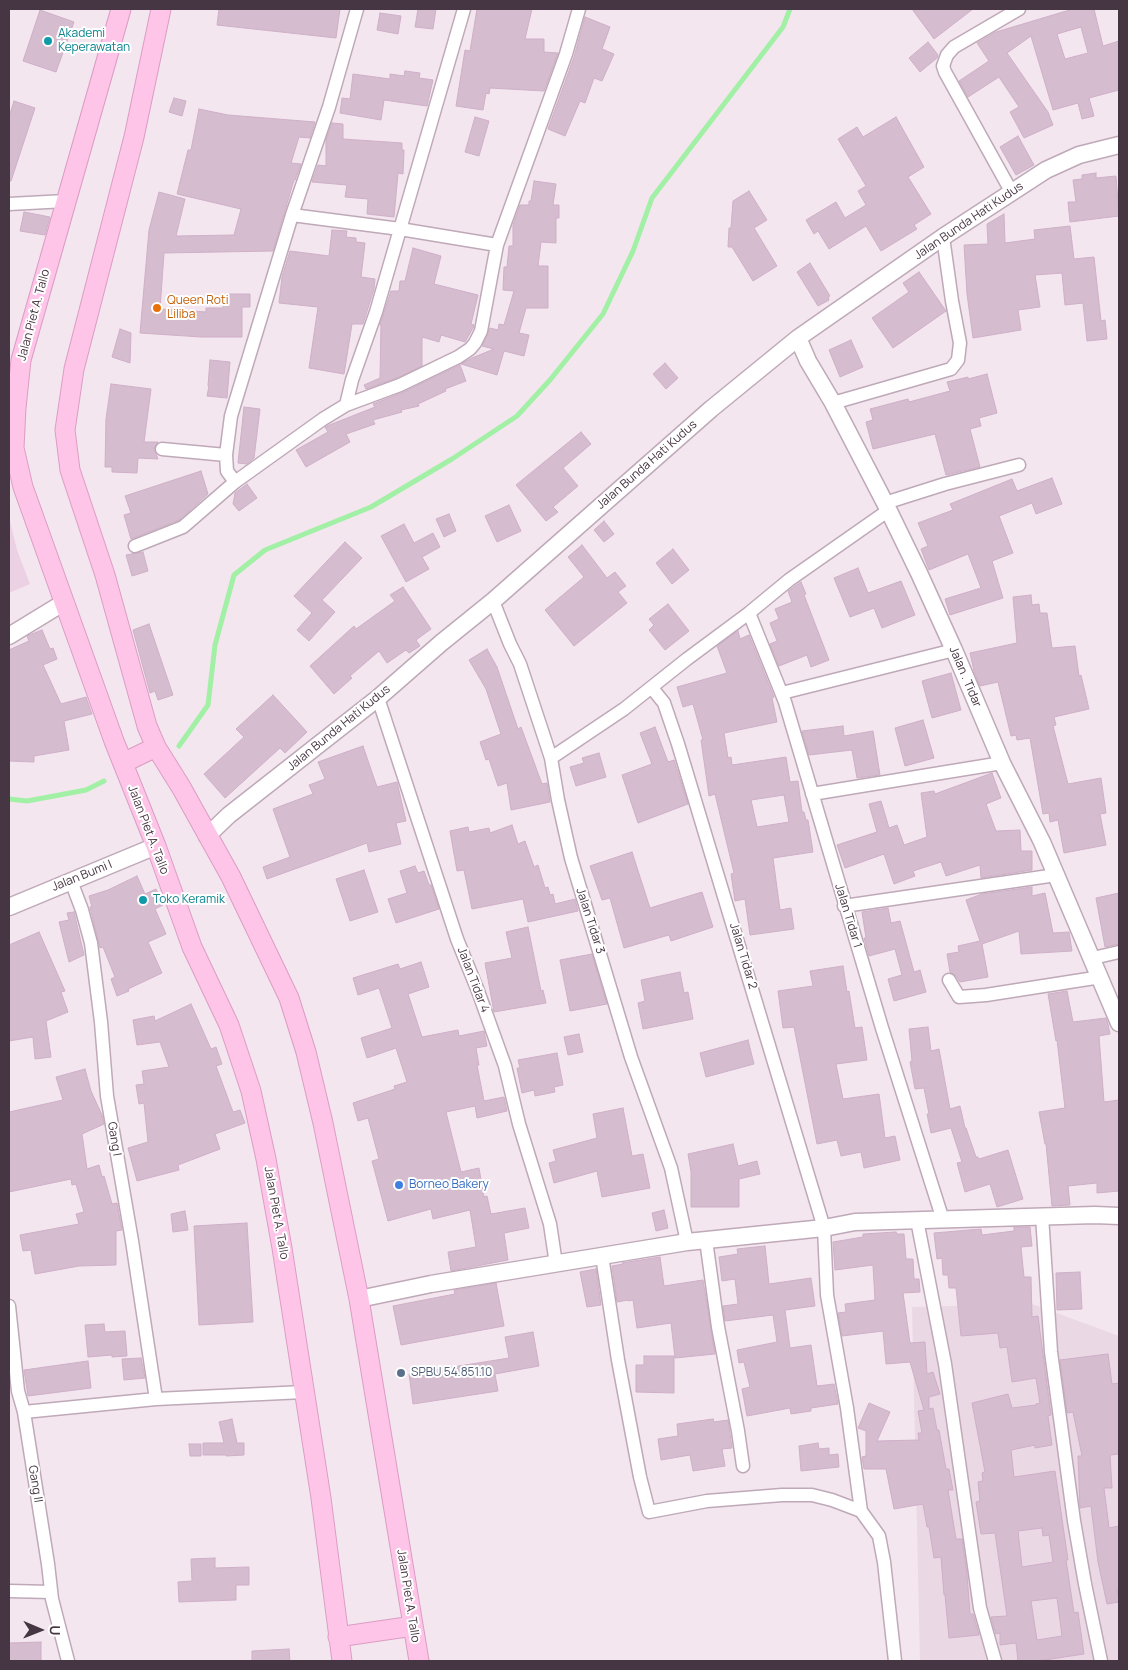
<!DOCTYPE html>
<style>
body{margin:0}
#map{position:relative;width:1128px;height:1670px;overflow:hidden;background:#f3e6ef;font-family:Manrope,sans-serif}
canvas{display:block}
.frame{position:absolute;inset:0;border:10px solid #463542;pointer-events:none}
.north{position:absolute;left:15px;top:1605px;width:50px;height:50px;-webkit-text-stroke:4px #fff;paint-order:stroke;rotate:91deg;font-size:14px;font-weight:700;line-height:20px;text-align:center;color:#463542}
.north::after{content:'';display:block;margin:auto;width:18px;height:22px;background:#463542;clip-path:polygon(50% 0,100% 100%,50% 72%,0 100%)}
</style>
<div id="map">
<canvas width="1128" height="1670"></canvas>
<div class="frame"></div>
<div class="north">U</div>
</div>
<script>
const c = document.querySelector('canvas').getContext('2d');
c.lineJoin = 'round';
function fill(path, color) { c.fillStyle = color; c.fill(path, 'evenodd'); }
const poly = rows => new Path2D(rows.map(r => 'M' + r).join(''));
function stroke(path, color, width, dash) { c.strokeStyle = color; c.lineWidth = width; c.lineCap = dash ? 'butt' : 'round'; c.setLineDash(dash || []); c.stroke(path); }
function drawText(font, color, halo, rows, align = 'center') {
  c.font = font + ' Manrope,sans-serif'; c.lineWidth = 4; c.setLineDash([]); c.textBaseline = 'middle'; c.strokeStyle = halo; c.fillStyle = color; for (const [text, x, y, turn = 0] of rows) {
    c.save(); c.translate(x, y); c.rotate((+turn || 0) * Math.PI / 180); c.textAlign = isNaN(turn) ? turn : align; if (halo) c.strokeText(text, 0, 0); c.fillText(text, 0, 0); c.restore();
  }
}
const residential = poly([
 [1032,1304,1119,1336,1119,1661,920,1661,912,1307]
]);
const education = poly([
 [9,517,17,550,30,584,9,593]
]);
const stream = poly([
 [179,746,208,705,215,645,234,575,265,550,371,507,452,459,517,416,550,380,603,314,633,251,652,198,783,27,790,9],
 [9,799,27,801,54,796,86,790,104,781]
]);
const building = poly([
 [219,9,340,9,336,38,217,25,219,9],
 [418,9,436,9,433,29,415,27,418,9],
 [477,9,532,9,525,39,544,39,544,52,558,53,544,91,490,88,489,94,486,93,483,110,456,106,465,50,470,51,477,9],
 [912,9,973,9,934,39,912,9],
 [1073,9,1094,9,1103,46,1119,41,1119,90,1089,98,1094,116,1082,119,1078,103,1053,110,1031,36,1007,53,1048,112,1053,125,1024,138,1010,112,1019,107,999,77,968,97,959,81,989,61,977,43,996,32,1073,9],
 [1081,27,1088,53,1065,59,1057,34,1081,27],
 [40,10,74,22,56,72,23,61,40,10],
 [380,13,401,16,398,34,377,30,380,13],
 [585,17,610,27,602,49,614,54,602,81,594,78,585,103,580,101,565,136,548,129,574,57,585,17],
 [928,42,938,55,937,58,920,72,909,58,928,42],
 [405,71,420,73,419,78,433,80,427,106,384,100,381,120,340,113,342,98,350,99,353,74,390,79,390,74,404,76,405,71],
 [174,98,186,101,182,116,169,112,174,98],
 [14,101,35,108,11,181,9,181,9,117,14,101],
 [199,109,228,115,315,122,310,138,299,137,291,163,301,164,295,180,294,180,273,251,164,253,160,309,206,312,206,308,223,308,224,294,250,294,250,307,242,307,242,337,201,337,140,333,149,230,159,192,185,199,176,236,234,235,241,209,177,194,188,150,191,150,199,109],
 [475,117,489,121,479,156,465,152,475,117],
 [896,117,924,167,908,177,931,214,914,225,917,229,881,251,866,226,829,249,818,231,814,234,806,220,836,202,845,218,866,205,858,191,866,186,838,139,857,127,863,137,896,117],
 [332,123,343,124,343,139,402,143,402,150,404,150,403,174,398,173,394,217,367,214,368,199,345,197,347,185,312,182,318,165,326,166,326,140,332,123],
 [1018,136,1034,165,1016,175,1000,147,1018,136],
 [1096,173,1096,178,1116,176,1119,216,1070,222,1068,202,1076,202,1073,180,1082,179,1082,175,1096,173],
 [534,181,556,184,553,205,559,205,559,218,556,218,556,243,541,242,538,266,548,266,548,308,526,308,519,333,529,335,524,356,504,351,497,375,461,364,472,358,494,349,482,346,490,328,498,330,499,324,504,325,514,291,503,290,504,267,507,267,509,246,513,246,513,225,520,205,529,205,529,201,531,201,534,181],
 [749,191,767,220,754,228,777,266,753,281,732,247,728,247,729,228,731,228,733,201,749,191],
 [24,212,50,217,45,235,20,231,24,212],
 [1004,214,1005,243,1035,239,1034,230,1070,226,1074,259,1094,257,1101,321,1105,320,1107,339,1087,341,1083,303,1065,305,1062,273,1035,275,1040,307,1018,310,1021,330,973,338,967,294,964,245,988,244,987,224,1004,214],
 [332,230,347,231,346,237,356,238,356,242,365,243,361,277,375,279,374,289,363,324,352,324,344,374,309,368,318,307,279,303,282,277,290,251,329,256,332,230],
 [413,248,441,256,434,284,478,295,471,324,474,325,473,328,465,342,441,335,439,342,422,337,422,366,397,378,366,389,364,385,380,378,381,325,380,325,391,291,399,291,400,281,405,281,413,248],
 [810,263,830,296,828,297,829,300,818,306,797,272,810,263],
 [919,272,946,311,893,348,872,318,909,292,903,283,919,272],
 [120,329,131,333,130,363,112,357,120,329],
 [851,340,863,367,840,377,829,350,851,340],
 [210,360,230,362,227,398,207,396,209,386,208,386,210,360],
 [665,363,678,378,666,389,653,374,665,363],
 [460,365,466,381,445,389,446,391,418,404,419,406,401,410,402,412,373,420,375,424,346,434,350,442,306,467,296,450,328,432,325,427,327,426,375,407,373,404,404,392,460,365],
 [987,374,997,413,979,418,981,426,970,429,980,467,946,475,935,434,873,449,866,422,873,420,870,409,908,399,909,402,950,391,947,382,968,377,968,379,987,374],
 [111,384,151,389,144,442,158,442,154,449,158,459,138,458,137,473,112,472,112,467,105,467,106,419,111,384],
 [244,407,260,409,254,458,247,464,238,463,244,407],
 [581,432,591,444,563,468,578,486,553,507,558,512,546,521,516,485,581,432],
 [201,471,208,494,179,520,131,539,124,515,131,513,125,496,201,471],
 [1052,478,1062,504,1036,514,1032,503,999,516,1013,553,992,561,1003,598,950,615,945,599,981,588,968,554,929,570,921,549,928,546,918,523,953,510,950,504,1012,479,1017,491,1052,478],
 [247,484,257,498,239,511,233,504,235,493,247,484],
 [509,505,521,531,497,542,485,516,509,505],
 [449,514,456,531,444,537,436,519,449,514],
 [604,521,614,534,604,542,594,530,604,521],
 [404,524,414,543,433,533,440,547,422,557,429,569,406,582,381,536,404,524],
 [345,542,362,558,322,600,335,612,309,641,297,630,312,613,294,596,345,542],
 [582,545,607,578,615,572,626,586,618,592,627,603,574,646,545,610,584,577,568,557,582,545],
 [673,549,689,570,672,584,656,563,673,549],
 [143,552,148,571,132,576,126,555,143,552],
 [858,568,868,593,901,581,915,615,882,628,874,608,850,617,834,578,858,568],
 [801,582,806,594,804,595,829,660,811,667,807,655,779,666,770,644,777,641,770,623,779,619,775,609,792,602,788,591,801,582],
 [403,587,431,629,416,640,420,646,409,653,406,650,387,663,379,651,350,676,352,678,334,694,310,666,354,626,356,629,395,601,390,595,403,587],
 [1031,595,1032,605,1039,604,1040,613,1047,613,1052,648,1075,646,1079,676,1081,675,1089,709,1054,717,1056,725,1053,726,1068,784,1101,778,1106,813,1100,814,1106,845,1064,853,1058,820,1050,822,1049,813,1043,814,1030,738,1017,740,1016,735,1011,736,998,682,980,686,974,671,970,653,1017,643,1013,597,1031,595],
 [668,604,689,631,665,650,649,630,654,625,649,619,668,604],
 [149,624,173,695,158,700,155,691,150,693,133,630,149,624],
 [42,630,50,649,53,648,57,659,43,665,61,704,86,697,92,714,64,721,69,750,34,756,34,762,9,761,9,650,29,641,27,636,42,630],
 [738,631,740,639,749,635,774,697,772,698,777,722,724,733,728,758,731,757,732,765,786,757,790,782,798,781,802,812,804,812,806,820,808,820,813,852,773,858,780,910,791,908,794,929,750,935,745,899,735,901,731,874,734,873,715,794,709,796,701,740,703,740,693,704,683,707,677,687,727,673,717,646,738,631],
 [784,795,789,822,757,827,751,800,784,795],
 [487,649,497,667,518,729,521,727,542,784,547,783,550,802,511,810,507,783,498,786,489,759,486,760,480,742,501,734,486,689,469,660,487,649],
 [951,673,961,710,932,718,922,681,951,673],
 [273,695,307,732,285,753,280,748,225,798,204,774,244,737,236,729,273,695],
 [923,720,934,758,905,766,895,728,923,720],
 [843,726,844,736,873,731,880,775,857,778,852,750,809,755,802,731,843,726],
 [655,727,668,762,674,760,688,804,638,823,622,775,652,764,640,733,655,727],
 [363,746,377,787,397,782,406,821,396,823,401,844,369,852,367,843,267,879,263,867,290,857,273,809,313,794,309,785,325,779,318,762,363,746],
 [599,753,606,777,576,786,570,767,584,763,582,758,599,753],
 [992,773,1001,798,986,804,996,831,1020,830,1021,851,1032,851,1032,870,981,878,980,865,946,876,941,862,913,871,915,876,894,884,884,854,845,868,837,845,877,832,869,804,881,801,889,828,897,825,904,845,927,837,921,793,934,791,935,794,992,773],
 [512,825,518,844,525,841,534,867,538,865,545,888,548,887,550,895,553,894,555,904,575,899,578,911,528,922,523,899,472,909,464,870,457,871,450,831,468,827,469,832,489,828,490,833,512,825],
 [632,852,650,908,702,892,713,927,671,941,669,935,624,948,610,898,602,900,590,866,632,852],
 [415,866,418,873,424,871,429,885,431,885,439,909,396,923,388,899,407,893,400,871,415,866],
 [364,870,378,912,350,921,336,879,364,870],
 [137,876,145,894,156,889,163,905,155,909,166,934,148,942,162,973,128,989,129,991,117,996,111,979,115,977,103,947,100,948,90,907,92,907,89,896,108,890,137,876],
 [1032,887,1032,896,1045,893,1053,933,1069,932,1072,951,1021,954,1019,931,982,944,988,977,960,982,956,976,950,972,947,954,959,952,958,946,980,941,966,900,982,894,1032,887],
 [1119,893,1119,944,1105,947,1096,898,1119,893],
 [888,908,891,923,900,921,914,972,920,970,926,992,894,1001,888,979,902,975,895,949,869,956,864,938,866,938,862,912,888,908],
 [74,912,84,955,69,962,59,922,69,920,67,913,74,912],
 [528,927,541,991,543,990,546,1003,494,1012,485,963,512,958,506,932,528,927],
 [39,932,65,991,61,992,68,1012,46,1021,51,1057,35,1059,33,1037,9,1041,9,945,39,932],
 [592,954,607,1004,570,1011,560,960,592,954],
 [421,962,429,987,408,994,422,1037,458,1030,459,1036,484,1031,487,1046,476,1048,479,1065,477,1065,484,1101,504,1097,507,1111,477,1118,475,1106,446,1112,461,1172,479,1168,484,1197,487,1196,491,1214,525,1208,529,1228,504,1233,508,1260,451,1271,448,1252,476,1247,470,1210,433,1219,431,1209,388,1221,372,1161,379,1159,368,1118,358,1121,353,1103,395,1089,394,1086,407,1082,396,1048,367,1058,361,1038,392,1028,379,988,358,995,353,978,398,964,400,969,421,962],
 [843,966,847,992,849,991,855,1028,862,1027,867,1060,836,1064,843,1099,879,1094,885,1138,895,1136,900,1160,864,1168,861,1152,841,1156,837,1140,817,1144,794,1027,783,1028,778,991,813,986,810,971,843,966],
 [680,972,684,993,688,992,693,1019,643,1029,638,1003,645,1001,641,980,680,972],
 [1067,991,1073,1022,1106,1018,1108,1024,1110,1034,1099,1036,1104,1102,1119,1100,1119,1191,1097,1193,1097,1183,1068,1186,1070,1205,1052,1206,1046,1144,1045,1144,1039,1112,1065,1108,1057,1040,1056,1041,1048,994,1067,991],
 [191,1004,211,1049,216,1047,222,1064,216,1066,233,1112,240,1110,245,1123,215,1134,220,1149,178,1165,179,1170,137,1181,128,1148,148,1142,144,1103,139,1104,136,1085,144,1084,142,1071,169,1067,160,1042,137,1045,133,1020,154,1016,155,1021,191,1004],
 [928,1027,931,1051,939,1049,950,1109,960,1106,965,1128,966,1128,976,1157,978,1157,979,1159,1008,1150,1023,1199,997,1207,990,1184,965,1192,957,1163,962,1162,951,1128,931,1133,927,1114,929,1114,924,1088,915,1089,910,1062,912,1061,909,1029,928,1027],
 [579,1034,583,1052,568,1055,564,1037,579,1034],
 [748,1040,754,1064,706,1077,700,1053,748,1040],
 [557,1053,563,1085,554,1087,555,1092,535,1096,534,1090,522,1093,517,1068,520,1068,518,1060,557,1053],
 [85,1069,91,1091,102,1115,104,1124,82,1134,87,1169,99,1165,102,1177,104,1176,112,1204,117,1203,122,1230,116,1231,116,1265,79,1266,35,1274,31,1250,23,1251,20,1235,79,1224,76,1214,84,1212,76,1184,72,1185,71,1179,9,1192,9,1112,63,1100,56,1077,85,1069],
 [623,1108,632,1156,643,1154,650,1188,602,1197,597,1171,554,1183,549,1163,556,1161,553,1150,597,1138,593,1114,623,1108],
 [733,1144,738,1166,757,1161,760,1174,739,1179,739,1207,691,1207,691,1172,688,1154,733,1144],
 [664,1210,668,1228,656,1231,652,1213,664,1210],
 [185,1211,188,1230,173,1232,171,1214,185,1211],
 [247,1223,253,1322,199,1325,194,1226,247,1223],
 [1014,1227,1030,1227,1032,1246,1021,1247,1024,1277,1031,1277,1032,1317,1038,1316,1051,1415,1048,1416,1052,1445,1035,1448,1035,1445,1011,1450,1014,1477,1055,1471,1068,1560,1066,1560,1074,1613,1078,1612,1084,1654,1038,1661,1018,1661,1016,1643,1000,1645,1000,1633,996,1634,991,1617,1007,1616,995,1533,981,1534,976,1502,980,1501,978,1482,983,1481,982,1473,985,1472,972,1403,1008,1394,1012,1408,1036,1405,1036,1404,1040,1403,1036,1378,1012,1382,1007,1347,1000,1348,998,1333,961,1336,956,1288,949,1288,948,1275,943,1275,942,1258,937,1259,934,1233,981,1229,982,1235,1014,1231,1014,1227],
 [1042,1528,1043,1536,1049,1535,1053,1562,1022,1567,1018,1531,1042,1528],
 [1057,1598,1062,1636,1037,1640,1031,1601,1057,1598],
 [896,1232,897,1234,904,1234,906,1259,913,1259,914,1279,919,1279,920,1292,903,1293,910,1343,925,1342,927,1374,933,1372,940,1394,929,1397,929,1409,933,1408,937,1430,939,1430,946,1469,949,1469,953,1490,948,1490,956,1539,962,1539,967,1575,970,1614,973,1614,979,1635,949,1638,945,1595,944,1595,941,1557,934,1558,929,1527,927,1527,923,1504,894,1509,886,1469,864,1469,862,1457,866,1456,866,1431,858,1428,869,1403,890,1412,877,1441,919,1440,918,1433,922,1433,918,1411,924,1410,910,1362,886,1364,883,1331,842,1336,838,1313,846,1312,845,1304,875,1300,873,1265,835,1270,833,1242,863,1237,863,1234,896,1232],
 [765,1246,769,1284,811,1278,815,1306,785,1310,790,1348,811,1345,817,1386,834,1384,838,1404,811,1408,811,1411,791,1414,790,1408,747,1416,742,1389,750,1387,744,1362,739,1363,737,1350,777,1342,773,1315,725,1321,723,1306,738,1304,735,1279,722,1281,719,1257,738,1254,737,1249,765,1246],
 [660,1257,664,1286,703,1280,715,1354,675,1358,671,1323,637,1328,633,1300,628,1301,628,1300,617,1302,612,1266,623,1264,622,1263,660,1257],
 [596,1269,601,1305,587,1307,580,1272,596,1269],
 [1080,1272,1082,1309,1057,1310,1056,1273,1080,1272],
 [496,1283,504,1326,401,1345,393,1306,455,1294,454,1290,496,1283],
 [104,1324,105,1332,125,1331,127,1356,112,1357,112,1355,88,1357,85,1325,104,1324],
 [533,1332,539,1366,495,1374,498,1391,413,1404,409,1374,509,1358,505,1337,533,1332],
 [1108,1354,1112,1384,1119,1383,1119,1454,1110,1455,1112,1488,1104,1488,1109,1528,1119,1526,1119,1588,1117,1589,1119,1602,1107,1604,1098,1562,1091,1506,1080,1508,1078,1456,1082,1456,1073,1412,1067,1413,1060,1360,1108,1354],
 [644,1356,674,1356,674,1393,636,1392,636,1365,644,1365,644,1356],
 [141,1358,145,1378,124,1380,122,1359,141,1358],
 [88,1361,91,1388,28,1396,24,1370,88,1361],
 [232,1419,237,1443,244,1443,244,1455,226,1456,226,1455,203,1455,203,1443,224,1443,219,1422,232,1419],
 [713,1419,714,1422,728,1420,732,1448,722,1449,725,1466,693,1471,690,1455,661,1460,658,1439,678,1436,677,1424,713,1419],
 [818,1443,819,1449,829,1448,829,1455,838,1454,839,1467,801,1471,799,1446,818,1443],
 [189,1444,201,1444,201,1456,190,1456,189,1444],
 [215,1558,215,1568,249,1567,249,1585,236,1585,236,1600,179,1602,178,1582,192,1581,191,1559,215,1558],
 [41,1642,41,1661,9,1661,9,1643,41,1642],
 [289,1649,290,1661,252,1661,252,1651,289,1649]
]);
const minor = poly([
 [357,9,329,107,292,215,231,416,226,455,227,471,235,482,323,419,346,405,352,380,376,312,464,9],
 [1011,191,945,72,943,66,947,55,954,47,1019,9],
 [9,204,66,201],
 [292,215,400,229,497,245],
 [833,403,951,369,958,360,960,343,952,301,943,237],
 [346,405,400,385,458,357,470,349,475,343,481,331,497,245,566,54,579,9],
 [162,449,226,455],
 [885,503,945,484,1019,465],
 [135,546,183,527,235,482],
 [493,601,510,644,520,664,551,758,558,800,571,858,631,1057,671,1168,687,1242],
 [749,613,785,702,882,1028,943,1220],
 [652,688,664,703,678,744,824,1228,827,1295,847,1408,861,1511],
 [782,693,954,650],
 [378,698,457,939,478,991,505,1066,519,1124,550,1224,556,1264],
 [551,758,624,709,687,659,749,613,789,580,889,510],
 [812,794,1002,763],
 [71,881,82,910,91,943,101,1022,107,1096,132,1241,156,1399],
 [844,906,1056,875],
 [1093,958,1119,952],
 [949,980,959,997,986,995,1101,977],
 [1042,1216,1051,1352,1074,1521,1085,1584,1101,1661],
 [917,1220,945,1364,980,1608,995,1661],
 [706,1240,718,1327,738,1431,743,1466],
 [602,1256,618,1360,640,1477,649,1512,707,1501,782,1495,812,1495,832,1500,861,1511,879,1536,884,1562,895,1661],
 [9,1306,18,1391,24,1412,48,1564,52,1599,68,1661],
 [24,1412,156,1399,304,1392],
 [9,1591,51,1592]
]);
const tertiary = poly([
 [798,338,808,361,833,403,885,503,919,573,954,650,1002,763,1042,842,1119,1023],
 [9,636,63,603],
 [207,836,229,815,378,698,441,643,493,601,711,409,798,338,943,237,1046,170,1079,155,1119,145],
 [9,907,156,846],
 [359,1299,431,1284,687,1242,824,1228,855,1222,1095,1215,1119,1216]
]);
const secondary = poly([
 [121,9,21,360,16,408,14,448,23,487,114,741,156,846,192,947,229,1025,251,1091,266,1159,282,1248,321,1498,342,1661],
 [161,9,134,137,74,369,65,430,70,470,105,575,147,726,156,747,181,787,231,877,289,998,306,1052,323,1123,359,1299,419,1661],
 [123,763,156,747],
 [338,1637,413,1626]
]);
const markers = [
 [48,41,5,"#0f9aa8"],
 [157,308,5,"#e8710a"],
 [143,900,5,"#0f9aa8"],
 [399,1185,5,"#3f7fe0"],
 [401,1373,5,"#5c6f8a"]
];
const cultureNames = [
 ["Akademi",58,34],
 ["Keperawatan",58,48],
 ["Toko Keramik",153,900]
];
const streetNames = [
 ["Jalan Bunda Hati Kudus",969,221,-34],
 ["Jalan Piet A. Tallo",34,315,-75],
 ["Jalan Bunda Hati Kudus",647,465,-41],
 ["Jalan . Tidar",965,677,67],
 ["Jalan Bunda Hati Kudus",339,728,-39],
 ["Jalan Piet A. Tallo",148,830,69],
 ["Jalan Bumi I",82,876,-22],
 ["Jalan Tidar 1",848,916,73],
 ["Jalan Tidar 3",590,921,72],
 ["Jalan Tidar 2",743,956,73],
 ["Jalan Tidar 4",473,980,69],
 ["Gang I",114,1139,81],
 ["Jalan Piet A. Tallo",276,1213,80],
 ["Gang II",35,1484,81],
 ["Jalan Piet A. Tallo",408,1596,81]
];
const foodNames = [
 ["Queen Roti",167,301],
 ["Liliba",167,315]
];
const shopNames = [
 ["Borneo Bakery",409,1185]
];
const serviceNames = [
 ["SPBU 54.851.10",411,1373]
];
fill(residential, '#ebd8e5');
fill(education, '#ecd0e3');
stroke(stream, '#a2f0a5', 5);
fill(building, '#d5bccf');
stroke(building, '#cfafc8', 1);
stroke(minor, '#bfa9b8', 15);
stroke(tertiary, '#bfa9b8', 19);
stroke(secondary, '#dc9cc4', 21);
stroke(minor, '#fff', 12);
stroke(tertiary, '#fff', 16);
stroke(secondary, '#fec5e8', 19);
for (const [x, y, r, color] of markers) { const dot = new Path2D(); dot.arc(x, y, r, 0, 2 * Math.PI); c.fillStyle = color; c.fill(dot); stroke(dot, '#fff', 2); }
drawText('12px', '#0d838f', '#fff', cultureNames, 'left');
drawText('12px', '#463542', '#fff', streetNames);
drawText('12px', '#c56008', '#fff', foodNames, 'left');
drawText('12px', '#366cbe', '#fff', shopNames, 'left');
drawText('12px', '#4e5e75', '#fff', serviceNames, 'left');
</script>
